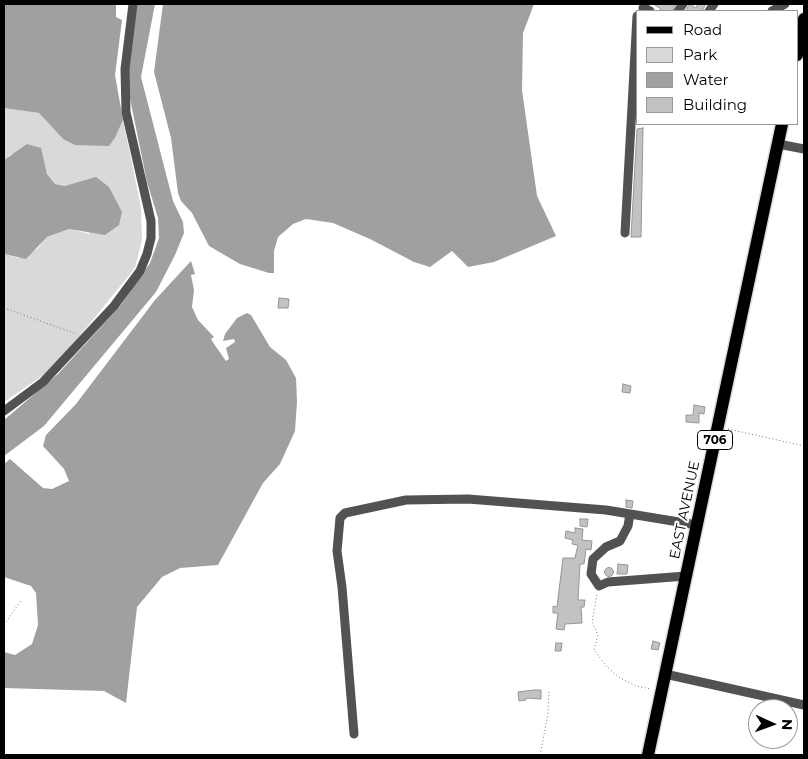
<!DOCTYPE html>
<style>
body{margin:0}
#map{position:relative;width:808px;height:759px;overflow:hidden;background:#fff;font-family:Montserrat,sans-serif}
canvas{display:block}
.frame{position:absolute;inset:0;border:5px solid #000;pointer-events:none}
.legend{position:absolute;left:636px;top:10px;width:162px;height:115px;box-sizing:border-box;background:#fff;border:1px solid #999;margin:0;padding:6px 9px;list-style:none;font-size:15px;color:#000}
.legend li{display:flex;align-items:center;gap:10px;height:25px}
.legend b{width:25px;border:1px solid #999}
.north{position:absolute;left:748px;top:699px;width:50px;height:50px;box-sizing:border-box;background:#fff;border:1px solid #999;border-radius:50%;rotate:92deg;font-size:14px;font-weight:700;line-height:20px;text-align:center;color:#000}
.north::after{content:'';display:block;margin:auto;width:18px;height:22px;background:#000;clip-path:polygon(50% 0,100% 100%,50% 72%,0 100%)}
</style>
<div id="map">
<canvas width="808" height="759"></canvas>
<div class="frame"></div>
<ul class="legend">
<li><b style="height:6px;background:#000"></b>Road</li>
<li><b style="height:14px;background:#d9d9d9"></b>Park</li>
<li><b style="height:14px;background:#a0a0a0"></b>Water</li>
<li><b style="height:14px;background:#c2c2c2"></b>Building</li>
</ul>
<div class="north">N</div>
</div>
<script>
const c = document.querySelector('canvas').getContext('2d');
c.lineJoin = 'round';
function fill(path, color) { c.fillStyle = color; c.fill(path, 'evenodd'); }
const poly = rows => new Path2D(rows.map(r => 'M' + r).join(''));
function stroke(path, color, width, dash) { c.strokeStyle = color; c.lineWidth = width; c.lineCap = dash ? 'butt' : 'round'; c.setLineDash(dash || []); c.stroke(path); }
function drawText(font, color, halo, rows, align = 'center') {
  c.font = font + ' Montserrat,sans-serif'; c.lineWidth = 4; c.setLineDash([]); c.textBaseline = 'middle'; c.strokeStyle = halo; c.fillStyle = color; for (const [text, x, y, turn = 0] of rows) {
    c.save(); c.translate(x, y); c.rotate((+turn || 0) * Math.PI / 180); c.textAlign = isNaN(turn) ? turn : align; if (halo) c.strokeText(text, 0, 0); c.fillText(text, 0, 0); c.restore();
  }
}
const green = poly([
 [4,108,39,113,63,139,94,144,109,146,115,138,123,120,141,207,142,240,135,268,74,343,45,374,4,402,4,254,18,258,37,249,47,237,69,229,90,234,65,186,55,184,47,174,44,164,11,154,4,160]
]);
const water = poly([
 [4,4,116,4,116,17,122,20,115,75,123,120,115,138,109,146,75,145,63,139,39,113,4,108],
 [135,4,155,4,141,77,173,201,183,222,184,233,175,255,156,292,44,426,4,456,4,420,58,374,121,305,150,263,159,238,158,218,147,182,126,79],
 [163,4,534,4,523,33,522,90,537,196,556,236,494,262,468,267,452,251,430,267,414,262,370,239,333,223,306,219,293,224,278,237,274,251,274,273,269,273,240,264,209,246,192,213,181,201,178,193,171,138,154,72],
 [27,144,41,148,47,174,55,184,65,186,96,177,109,187,122,212,119,225,105,235,69,229,47,237,26,259,4,254,4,160],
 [191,261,195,274,191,275,194,290,192,307,198,320,214,337,211,339,214,344,226,361,229,359,226,348,235,342,234,339,223,341,225,334,237,318,247,313,251,315,270,347,286,360,296,378,297,402,295,431,280,464,263,483,218,565,180,568,162,577,137,607,126,703,104,691,4,688,4,652,15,655,32,644,38,625,36,593,31,586,4,577,4,464,10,459,43,488,52,489,69,481,64,469,43,446,46,435,76,404,155,300]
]);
const building = poly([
 [653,4,676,4,672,11,659,11,661,9,653,4],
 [689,4,696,8,698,4,706,4,702,11,686,11,689,4],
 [643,128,641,237,631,237,637,129,643,128],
 [279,298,289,299,288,308,278,308,279,298],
 [623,384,631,386,630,393,622,392,623,384],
 [694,405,705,407,704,414,699,413,699,423,686,422,686,415,693,415,694,405],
 [626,500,633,501,632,508,626,507,626,500],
 [580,519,588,519,587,527,580,526,580,519],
 [575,528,583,529,582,540,592,541,591,550,586,549,584,564,580,564,578,600,585,600,584,607,581,607,582,623,565,624,564,630,556,629,558,613,553,613,553,606,557,607,563,558,575,558,578,545,572,544,573,540,565,538,566,531,575,533,575,528],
 [618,564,628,565,627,574,617,574,618,564],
 '604.5 572a4.5 4.5 0 1 1 9 0a4.5 4.5 0 1 1-9 0Z',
 [653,641,660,643,658,650,651,649,653,641],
 [556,643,562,643,561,651,555,651,556,643],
 [534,690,541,690,541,699,526,698,526,700,519,701,518,692,534,690]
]);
const path = poly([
 [4,308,77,334],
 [728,429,804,446],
 [597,595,592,622,598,635,594,650,607,667,620,678,636,686,651,689],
 [4,625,22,599],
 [540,755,548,714,549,690]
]);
const minor = poly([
 [645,4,643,8,650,11],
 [678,11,683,4],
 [709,11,714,4],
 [772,11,785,4],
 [778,144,804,149],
 [625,233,637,16],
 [4,411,43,382,114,306,140,271,147,254,151,238,151,221,126,112,125,69,133,4],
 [630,514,628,526,620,541,606,547,593,559,591,574,599,586,608,582,686,576],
 [665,674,804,705],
 [354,734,342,587,337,551,340,518,345,513,406,500,468,499,606,510,697,525]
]);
const primary = poly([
 [797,55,804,19],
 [648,755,782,124]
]);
const shields = [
 [715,440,35]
];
const shieldNames = [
 ["706",715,440]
];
const streetNames = [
 ["EAST AVENUE",685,510,-78]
];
fill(green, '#d9d9d9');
fill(water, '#a0a0a0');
fill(building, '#c2c2c2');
stroke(building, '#969696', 1);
stroke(primary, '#dbdbdb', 15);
stroke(path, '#747474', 1, [1, 2.5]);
stroke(minor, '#525252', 9);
stroke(primary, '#000', 12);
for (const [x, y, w] of shields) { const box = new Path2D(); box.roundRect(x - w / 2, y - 9.5, w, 19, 4); c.fillStyle = '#fff'; c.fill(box); stroke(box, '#000', 1); }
drawText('bold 12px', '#000', null, shieldNames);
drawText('14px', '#000', '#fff', streetNames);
</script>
